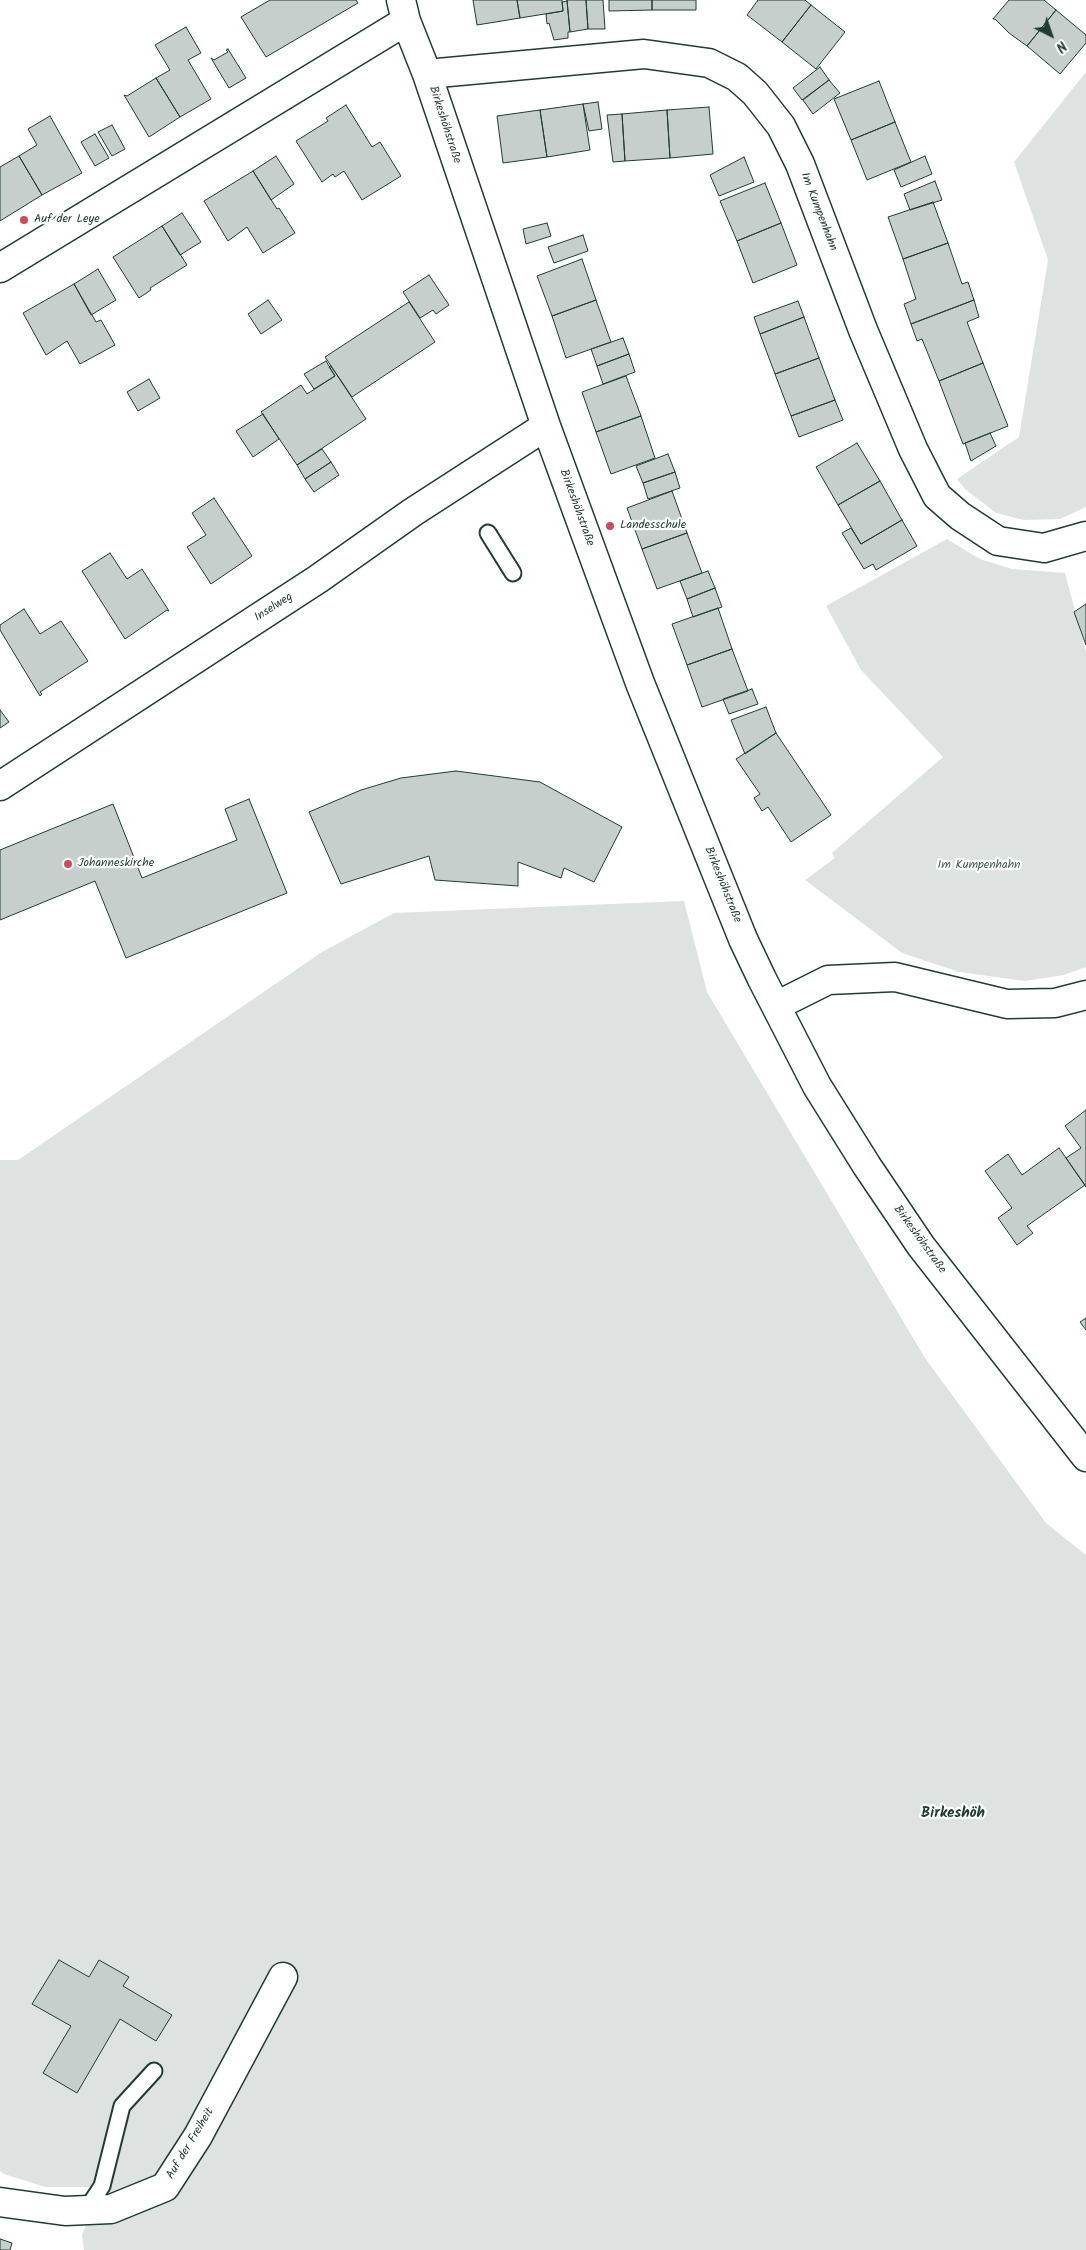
<!DOCTYPE html>
<meta charset="utf-8">
<style>
body{margin:0}
#map{position:relative;width:1086px;height:2250px;overflow:hidden;background:#fff;font-family:Kalam,sans-serif}
canvas{display:block}
.north{position:absolute;left:1026px;top:10px;width:50px;height:50px;-webkit-text-stroke:4px #fff;paint-order:stroke;rotate:139deg;font-size:14px;font-weight:700;line-height:20px;text-align:center;color:#1f3d34}
.north::after{content:'';display:block;margin:auto;width:18px;height:22px;background:#1f3d34;clip-path:polygon(50% 0,100% 100%,50% 72%,0 100%)}
</style>
<div id="map">
<canvas width="1086" height="2250"></canvas>
<div class="north">N</div>
</div>
<script>
const c = document.querySelector('canvas').getContext('2d');
c.lineJoin = 'round';
function fill(path, color) { c.fillStyle = color; c.fill(path, 'evenodd'); }
const poly = rows => new Path2D(rows.map(r => 'M' + r).join(''));
function stroke(path, color, width, dash) { c.strokeStyle = color; c.lineWidth = width; c.lineCap = dash ? 'butt' : 'round'; c.setLineDash(dash || []); c.stroke(path); }
function drawText(font, color, halo, rows, align = 'center') {
  c.font = font + ' Kalam,sans-serif'; c.lineWidth = 4.5; c.setLineDash([]); c.textBaseline = 'middle'; c.strokeStyle = halo; c.fillStyle = color; for (const [text, x, y, turn = 0] of rows) {
    c.save(); c.translate(x, y); c.rotate((+turn || 0) * Math.PI / 180); c.textAlign = isNaN(turn) ? turn : align; if (halo) c.strokeText(text, 0, 0); c.fillText(text, 0, 0); c.restore();
  }
}
const green = poly([
 [1086,72,1086,507,1060,519,1024,520,996,513,965,489,957,479,1019,437,1048,260,1014,162],
 [947,539,980,559,1012,569,1065,573,1086,652,1086,967,1064,975,1025,981,959,972,902,953,805,880,835,858,832,853,943,757,861,670,826,606],
 [684,901,707,992,925,1358,1046,1523,1086,1555,1086,2250,84,2250,82,2235,101,2187,45,2187,4,2174,0,2171,0,1160,18,1160,322,952,394,913]
]);
const building = poly([
 [270,0,356,0,358,3,266,57,241,17,270,0],
 [473,0,517,0,520,18,477,25,473,0],
 [517,0,562,0,563,11,520,18,517,0],
 [567,0,586,0,588,29,570,32,567,0],
 [586,0,603,0,605,29,588,29,586,0],
 [609,0,652,0,652,10,609,11,609,0],
 [652,0,696,0,696,10,652,10,652,0],
 [758,0,805,0,811,5,782,42,747,15,758,0],
 [1009,0,1044,0,1056,10,1027,46,1009,33,995,19,993,19,1009,0],
 [567,1,570,32,568,32,568,38,554,40,549,23,547,24,546,14,563,11,562,2,567,1],
 [811,5,845,32,816,69,782,42,811,5],
 [1056,10,1086,35,1086,43,1060,74,1027,46,1056,10],
 [186,27,201,53,188,60,211,99,180,117,156,78,170,70,155,45,186,27],
 [228,49,246,78,229,88,211,58,214,60,228,52,226,50,228,49],
 [820,67,829,80,802,100,793,88,820,67],
 [156,78,180,117,149,137,124,95,127,96,156,78],
 [829,80,840,93,813,114,803,100,829,80],
 [879,81,895,122,851,140,834,99,879,81],
 [598,102,602,129,589,131,583,104,598,102],
 [583,104,590,150,547,157,540,110,583,104],
 [346,105,372,147,380,142,401,176,362,200,344,171,335,177,333,174,322,182,296,141,328,121,326,118,346,105],
 [709,107,713,154,670,158,667,110,709,107],
 [540,110,547,157,503,163,497,116,540,110],
 [667,110,670,158,625,161,622,114,667,110],
 [622,114,625,161,613,162,607,115,622,114],
 [50,116,82,173,42,195,19,156,37,145,28,129,50,116],
 [895,122,911,162,867,180,851,140,895,122],
 [112,125,125,149,112,156,98,132,112,125],
 [95,134,109,158,95,166,81,142,95,134],
 [19,156,42,195,0,221,0,167,19,156],
 [276,156,294,184,271,200,253,171,276,156],
 [925,156,932,174,901,187,894,170,925,156],
 [744,157,754,182,719,196,710,175,744,157],
 [253,171,277,209,279,208,295,233,263,253,247,227,228,241,204,201,253,171],
 [935,181,942,200,910,210,904,194,935,181],
 [765,183,781,223,737,241,720,201,765,183],
 [933,202,948,243,903,259,888,217,933,202],
 [182,213,201,242,180,255,162,226,182,213],
 [547,223,551,236,526,244,523,229,547,223],
 [781,223,797,265,753,283,737,241,781,223],
 [162,226,187,265,150,288,151,290,139,298,113,257,162,226],
 [583,235,588,251,554,263,548,247,583,235],
 [948,243,962,284,968,282,974,300,911,324,904,304,916,299,903,259,948,243],
 [582,259,596,300,552,316,537,276,582,259],
 [98,269,116,300,91,315,74,284,98,269],
 [429,275,449,305,436,314,433,310,420,318,403,292,429,275],
 [74,284,96,322,101,320,115,345,80,364,67,341,46,355,23,313,74,284],
 [268,300,282,320,261,334,248,314,268,300],
 [596,300,611,342,566,358,552,316,596,300],
 [974,300,979,317,967,322,983,363,939,381,922,339,917,341,911,324,974,300],
 [798,301,804,317,760,334,754,317,798,301],
 [409,302,435,342,352,397,325,357,409,302],
 [804,317,819,358,775,374,760,334,804,317],
 [623,338,629,354,597,366,591,349,623,338],
 [629,354,635,372,603,384,597,366,629,354],
 [819,358,835,400,791,416,775,374,819,358],
 [326,361,335,376,314,389,304,374,326,361],
 [983,363,1008,426,963,444,939,381,983,363],
 [331,366,366,419,297,465,261,412,301,385,307,394,335,376,329,367,331,366],
 [626,376,641,416,596,432,582,392,626,376],
 [149,379,160,398,138,411,127,392,149,379],
 [835,400,843,420,799,437,791,416,835,400],
 [263,414,279,439,253,457,236,431,263,414],
 [641,416,655,458,611,474,596,432,641,416],
 [990,433,996,446,971,461,965,443,990,433],
 [857,443,880,481,838,505,816,467,857,443],
 [322,449,331,462,305,479,297,465,322,449],
 [668,454,675,472,643,483,636,466,668,454],
 [331,462,339,475,314,492,305,479,331,462],
 [675,472,680,488,648,499,643,483,675,472],
 [880,481,902,520,861,544,838,505,880,481],
 [672,491,687,533,642,549,627,508,672,491],
 [214,498,252,556,211,584,187,547,206,535,192,513,214,498],
 [902,520,917,546,876,570,873,564,864,569,842,533,851,528,861,544,902,520],
 [687,533,702,573,657,589,642,549,687,533],
 [110,553,127,579,142,569,169,611,167,610,125,639,82,571,110,553],
 [708,571,715,588,687,599,680,581,708,571],
 [715,588,722,607,693,617,687,599,715,588],
 [1086,604,1086,645,1074,612,1086,604],
 [718,608,732,649,687,665,672,624,718,608],
 [24,609,40,634,61,621,88,661,40,692,42,694,40,696,0,630,0,625,24,609],
 [732,649,748,691,702,707,687,665,732,649],
 [752,689,758,704,729,714,723,699,752,689],
 [766,707,776,733,745,754,731,720,766,707],
 [0,710,9,722,0,728,0,710],
 [776,733,831,815,791,842,768,807,762,811,754,798,760,794,736,759,776,733],
 [456,771,540,782,622,827,594,882,564,868,561,878,518,862,518,886,435,880,429,856,341,884,309,812,361,790,401,778,456,771],
 [249,799,287,893,126,958,95,881,0,920,0,850,113,804,142,878,237,840,225,809,249,799],
 [1086,1110,1086,1187,1066,1158,1081,1148,1065,1126,1086,1110],
 [1059,1148,1085,1185,1027,1226,1033,1233,1017,1245,998,1218,1012,1208,985,1171,1008,1154,1022,1175,1059,1148],
 [1086,1318,1086,1330,1080,1322,1086,1318],
 [59,1960,89,1977,99,1960,129,1977,123,1986,172,2015,156,2041,120,2019,77,2093,43,2073,71,2026,32,2004,59,1960],
 [0,2239,12,2243,10,2250,0,2250,0,2239]
]);
const service = poly([
 [488,533,513,573],
 [86,2210,102,2186,122,2106,154,2071]
]);
const minor = poly([
 [401,0,406,21,427,74,546,426,640,683,743,939,762,979,817,1086,867,1166,921,1246,1086,1457],
 [427,74,644,54,709,63,737,77,755,93,781,126,800,164,863,330,913,449,937,496,960,516,998,541,1044,548,1086,536],
 [0,268,406,21],
 [0,786,318,579,413,512,546,426],
 [776,1006,828,980,895,977,1007,1004,1055,1003,1086,995],
 [0,2202,65,2211,111,2209,165,2187,198,2136,283,1977]
]);
const markers = [
 [24,220,5,"#d1495b"],
 [610,526,5,"#d1495b"],
 [68,864,5,"#d1495b"]
];
const streetNames = [
 ["Birkeshöhstraße",444,125,72],
 ["Im Kumpenhahn",818,212,69],
 ["Birkeshöhstraße",576,508,70],
 ["Inselweg",274,608,-33],
 ["Birkeshöhstraße",722,885,68],
 ["Birkeshöhstraße",919,1240,54],
 ["Auf der Freiheit",191,2144,-59]
];
const poiNames = [
 ["Auf der Leye",34,220],
 ["Landesschule",620,526],
 ["Johanneskirche",78,864]
];
const parkNames = [
 ["Im Kumpenhahn",979,866]
];
const quarterNames = [
 ["Birkeshöh",953,1814]
];
fill(green, '#dee3e2');
fill(building, '#c7cfcc');
stroke(building, '#1f3d34', 1);
stroke(service, '#1f3d34', 19);
stroke(minor, '#1f3d34', 31);
stroke(service, '#fff', 15);
stroke(minor, '#fff', 28);
for (const [x, y, r, color] of markers) { const dot = new Path2D(); dot.arc(x, y, r, 0, 2 * Math.PI); c.fillStyle = color; c.fill(dot); stroke(dot, '#fff', 2); }
drawText('12px', '#1f3d34', '#fff', streetNames);
drawText('12px', '#1f3d34', '#fff', poiNames, 'left');
drawText('12px', '#455e57', '#fff', parkNames);
drawText('bold 15px', '#1f3d34', '#fff', quarterNames);
</script>
